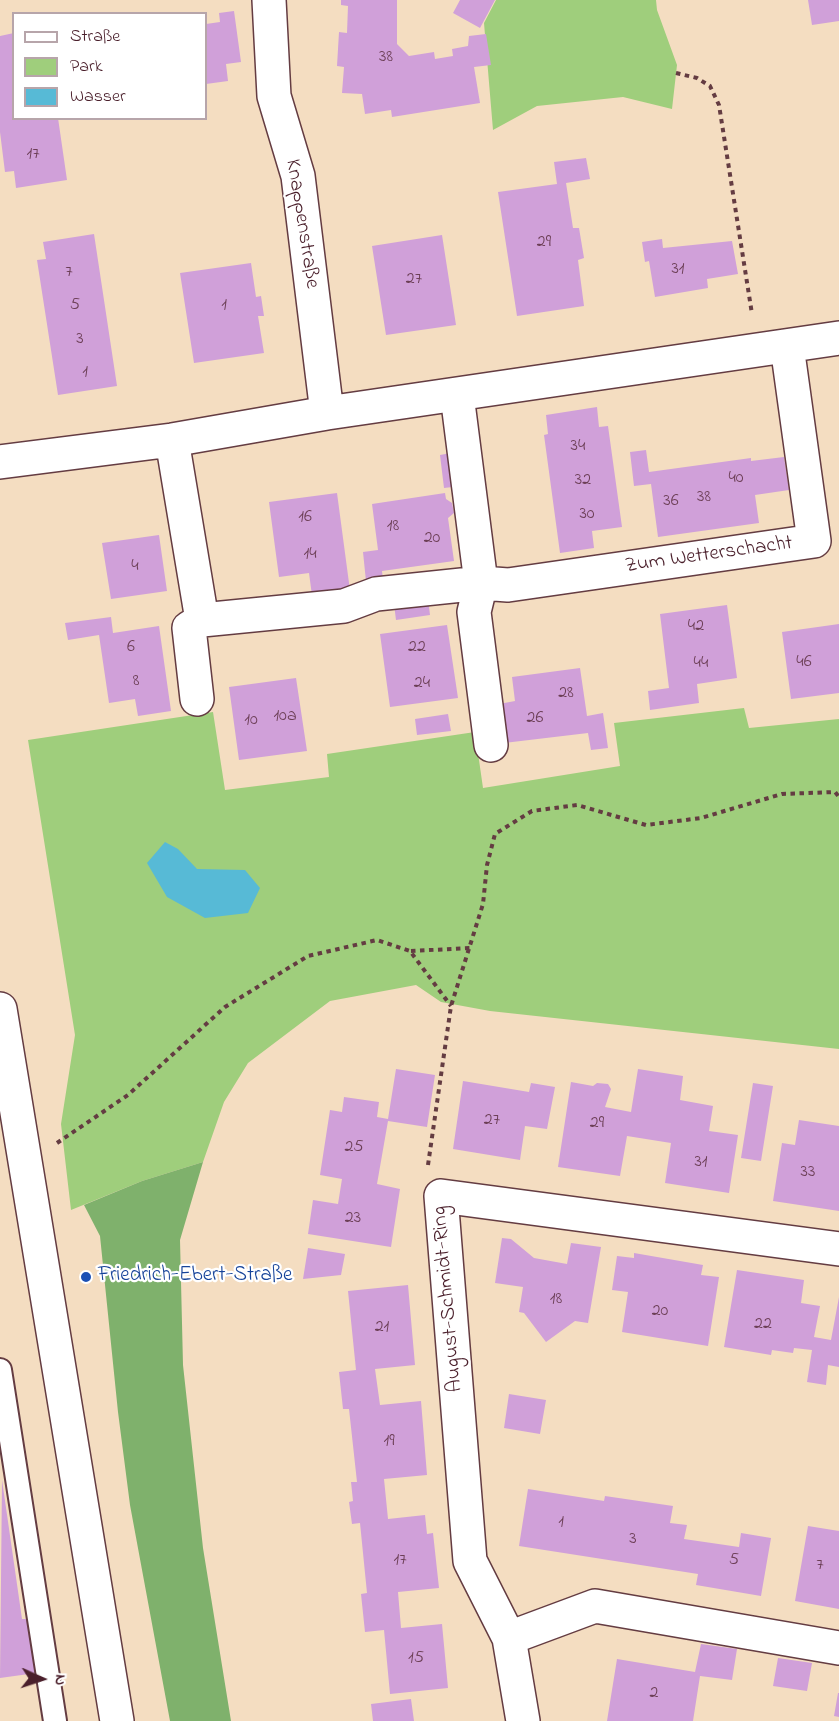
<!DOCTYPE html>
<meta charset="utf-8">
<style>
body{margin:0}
#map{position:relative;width:839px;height:1721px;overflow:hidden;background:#f4ddc1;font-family:"Indie Flower",sans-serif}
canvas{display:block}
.legend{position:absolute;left:12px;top:12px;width:195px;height:108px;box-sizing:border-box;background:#fff;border:2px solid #b7a5aa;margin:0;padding:8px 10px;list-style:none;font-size:18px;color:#4a1f2b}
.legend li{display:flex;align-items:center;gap:12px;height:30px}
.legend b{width:30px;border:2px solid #b7a5aa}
.north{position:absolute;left:12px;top:1649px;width:60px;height:60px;-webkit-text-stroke:4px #fff;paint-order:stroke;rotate:93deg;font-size:16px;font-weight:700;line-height:24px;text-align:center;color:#4a1f2b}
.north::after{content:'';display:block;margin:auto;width:21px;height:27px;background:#4a1f2b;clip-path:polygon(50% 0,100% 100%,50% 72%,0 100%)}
</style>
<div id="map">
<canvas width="839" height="1721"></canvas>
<ul class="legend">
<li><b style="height:8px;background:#fff"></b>Straße</li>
<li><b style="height:16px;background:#9fce7c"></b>Park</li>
<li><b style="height:16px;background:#57bad6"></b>Wasser</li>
</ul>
<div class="north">N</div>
</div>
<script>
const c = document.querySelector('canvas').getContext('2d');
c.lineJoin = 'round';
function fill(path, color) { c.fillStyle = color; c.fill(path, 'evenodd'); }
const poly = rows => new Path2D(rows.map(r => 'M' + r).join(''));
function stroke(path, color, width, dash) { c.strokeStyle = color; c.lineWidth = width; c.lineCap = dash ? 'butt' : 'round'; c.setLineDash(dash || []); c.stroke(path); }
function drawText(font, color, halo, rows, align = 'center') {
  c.font = font + ' "Indie Flower",sans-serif'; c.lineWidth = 4.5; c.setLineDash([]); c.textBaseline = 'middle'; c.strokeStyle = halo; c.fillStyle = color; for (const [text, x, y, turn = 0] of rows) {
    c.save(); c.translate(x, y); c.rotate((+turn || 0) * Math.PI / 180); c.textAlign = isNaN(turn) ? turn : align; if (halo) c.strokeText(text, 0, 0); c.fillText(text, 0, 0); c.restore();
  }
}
const green = poly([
 [496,0,656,0,657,10,677,65,672,109,623,97,537,106,493,130,484,23],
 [744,708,749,728,839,719,839,1049,490,1011,441,1002,416,985,330,1001,248,1063,224,1102,203,1162,142,1181,71,1210,61,1124,75,1035,28,740,213,712,225,790,329,777,327,754,475,732,483,788,620,766,614,723]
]);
const forest = poly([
 [203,1162,180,1240,183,1365,203,1548,231,1721,170,1721,130,1505,118,1412,100,1236,84,1205,142,1181]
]);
const water = poly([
 [165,842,178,849,197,869,245,870,260,888,248,913,205,918,167,897,147,863]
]);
const building = poly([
 [341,0,397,0,397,44,409,56,434,52,435,59,453,56,452,49,468,46,469,36,486,34,491,65,474,67,480,103,392,117,391,110,365,114,362,94,342,93,344,67,337,66,339,32,347,33,348,6,341,5],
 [460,0,495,0,480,28,453,13],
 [808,0,839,0,839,21,812,25],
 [234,11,241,62,226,64,228,81,206,84,206,24,220,22,219,13],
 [14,33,14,118,58,118,67,180,16,188,14,171,5,172,0,132,0,36],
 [586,158,590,179,566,183,573,228,579,228,584,258,578,260,584,306,517,316,498,192,557,184,554,162],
 [94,234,117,386,58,395,37,260,46,259,43,242],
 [442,235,456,325,386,335,372,246],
 [662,239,663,248,732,241,738,274,707,279,708,288,655,297,649,261,645,262,642,242],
 [251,263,256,297,261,296,264,316,258,316,264,353,194,363,180,273],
 [597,407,599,427,608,426,622,527,592,531,594,548,560,553,544,435,548,434,546,415],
 [646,450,649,472,751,458,751,461,784,457,789,490,755,495,759,523,658,537,651,484,634,486,630,452],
 [456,452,461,486,444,488,440,455],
 [337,493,351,598,313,603,309,573,279,577,269,502],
 [445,493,446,499,452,503,454,513,448,518,454,561,382,571,384,588,367,591,363,552,378,550,372,504],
 [159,535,167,591,111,599,102,543],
 [428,599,430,615,396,620,394,604],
 [727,605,737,678,697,684,699,703,650,710,648,691,669,688,660,614],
 [111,617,113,633,159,626,171,711,138,716,135,699,109,703,99,635,68,640,65,623],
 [839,624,839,693,791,699,782,632],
 [447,625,458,698,390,707,380,634],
 [580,668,587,716,603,713,608,748,591,750,588,733,504,743,499,704,515,701,512,677],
 [296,678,307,751,239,760,229,687],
 [448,714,451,731,417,735,415,719],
 [396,1069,435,1075,427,1127,388,1121,377,1184,400,1189,391,1247,308,1234,313,1200,338,1204,342,1179,320,1175,330,1110,342,1112,344,1097,379,1102,377,1117,388,1119],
 [638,1069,683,1076,680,1100,713,1106,709,1131,738,1135,729,1193,665,1183,671,1143,627,1136,620,1176,558,1167,571,1082,593,1086,597,1083,608,1084,611,1089,605,1107,631,1112],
 [463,1081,529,1092,531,1083,555,1087,547,1129,525,1126,520,1160,453,1149],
 [753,1083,773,1086,761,1161,741,1158],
 [799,1120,839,1126,839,1211,773,1201,782,1143,795,1145],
 [502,1238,511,1239,534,1258,567,1264,571,1243,601,1247,588,1323,575,1321,546,1342,524,1313,519,1312,523,1287,495,1283],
 [308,1248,345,1254,341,1275,303,1279],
 [634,1253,703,1265,701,1275,719,1277,708,1346,622,1332,628,1292,612,1290,617,1256,634,1258],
 [737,1270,804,1280,801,1303,820,1306,814,1337,831,1340,839,1297,839,1367,828,1365,826,1385,807,1382,812,1350,794,1348,793,1353,772,1350,771,1355,724,1347],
 [408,1285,415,1365,375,1369,380,1405,421,1401,427,1475,384,1479,388,1519,425,1515,427,1534,433,1533,439,1588,398,1592,401,1628,442,1624,448,1688,390,1694,384,1630,365,1632,361,1594,367,1593,360,1523,352,1524,349,1502,353,1501,351,1482,357,1482,349,1409,343,1409,339,1372,356,1370,348,1291],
 [509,1394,546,1400,540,1434,504,1428],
 [2,1480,22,1619,27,1619,30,1626,37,1666,36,1673,0,1678],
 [528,1489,604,1501,605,1496,673,1506,670,1523,687,1525,684,1539,739,1547,741,1533,771,1538,761,1596,696,1585,698,1574,519,1546],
 [808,1526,839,1531,839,1609,795,1601],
 [701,1644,737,1649,732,1680,700,1676,693,1721,607,1721,617,1659,695,1672],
 [778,1658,812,1663,807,1691,773,1686],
 [838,1693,839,1693,839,1717,834,1716],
 [411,1699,414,1721,373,1721,371,1704]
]);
const path = poly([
 [676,73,697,78,710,86,719,105,752,314],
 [411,951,471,948],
 [57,1143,128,1095,225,1007,308,956,377,940,410,951,451,1006],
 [428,1165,451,1006,483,904,487,865,495,834,532,811,577,805,646,825,701,818,782,794,835,792,839,797]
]);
const lane = poly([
 [0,1370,55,1721]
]);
const street = poly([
 [269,0,274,96,298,176,327,413],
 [172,440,202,620,344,606,376,594,481,583,457,395],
 [0,462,172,440,327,413,839,338],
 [197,699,189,628,202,620],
 [491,745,474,612,481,583,508,585,814,541,787,346],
 [509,1638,595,1606,839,1648],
 [523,1721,509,1638,470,1561,441,1196,839,1249]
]);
const primary = poly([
 [0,1009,117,1721]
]);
const markers = [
 [86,1277,6,"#1a4fb4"]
];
const numberNames = [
 ["38",386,58],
 ["17",33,155],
 ["29",544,243],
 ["31",678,270],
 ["7",69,273],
 ["27",414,280],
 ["5",75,306],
 ["1",224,306],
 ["3",80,340],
 ["1",85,373],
 ["34",578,447],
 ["40",736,479],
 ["32",583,481],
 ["38",704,498],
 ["36",671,502],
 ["30",587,515],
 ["16",305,518],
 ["18",393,527],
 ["20",432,539],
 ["14",310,555],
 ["4",135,567],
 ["42",696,627],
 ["6",131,648],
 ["22",417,648],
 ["46",804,663],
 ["44",701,664],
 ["8",136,682],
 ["24",422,684],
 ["28",566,694],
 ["10a",285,717],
 ["26",535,719],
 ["10",251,721],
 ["27",492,1121],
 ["29",597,1124],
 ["25",354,1148],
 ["31",701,1163],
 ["33",808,1173],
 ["23",353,1219],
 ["18",556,1300],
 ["20",660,1312],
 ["22",763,1325],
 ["21",382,1328],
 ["19",389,1442],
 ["1",561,1523],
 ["3",633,1540],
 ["17",400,1561],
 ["5",734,1561],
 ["7",820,1566],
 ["15",416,1659],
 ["2",654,1694]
];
const streetNames = [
 ["Knappenstraße",301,224,81],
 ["Zum Wetterschacht",709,556,-8],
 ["August-Schmidt-Ring",449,1299,-95]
];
const transitNames = [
 ["Friedrich-Ebert-Straße",98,1277]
];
fill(green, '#9fce7c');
fill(forest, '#7fb16c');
fill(water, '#57bad6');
fill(building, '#d0a0d9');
stroke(lane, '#643c42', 26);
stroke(street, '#643c42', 36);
stroke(primary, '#643c42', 36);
stroke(path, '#643c42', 4, [4.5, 4.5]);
stroke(lane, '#fff', 22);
stroke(street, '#fff', 33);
stroke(primary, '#fff', 33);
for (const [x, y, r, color] of markers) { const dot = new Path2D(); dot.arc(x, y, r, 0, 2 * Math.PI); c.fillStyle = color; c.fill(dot); stroke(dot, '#fff', 2); }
drawText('18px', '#6c3f56', null, numberNames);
drawText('21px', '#4a1f2b', '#fff', streetNames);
drawText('21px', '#164399', '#fff', transitNames, 'left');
</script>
